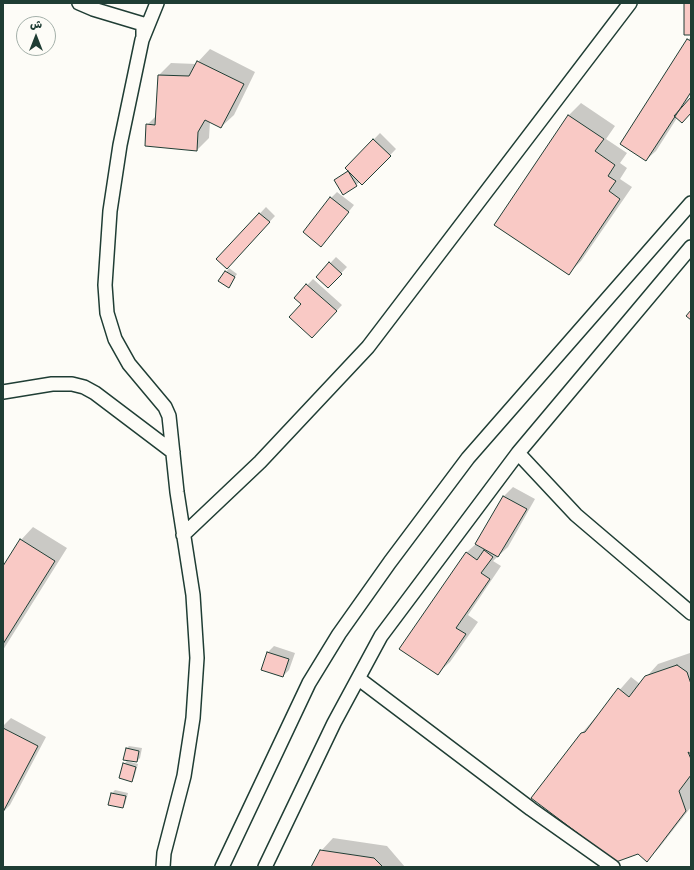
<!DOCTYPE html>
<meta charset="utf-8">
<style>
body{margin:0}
#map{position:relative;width:694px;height:870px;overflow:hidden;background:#fdfcf7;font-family:Kalam,"Playpen Sans Arabic",sans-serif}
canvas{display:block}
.frame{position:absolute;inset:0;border:4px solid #1f3d34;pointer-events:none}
.north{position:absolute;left:16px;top:16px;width:40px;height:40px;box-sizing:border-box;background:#fdfcf7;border:1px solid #a4b0a9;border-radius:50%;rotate:0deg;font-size:11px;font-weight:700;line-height:16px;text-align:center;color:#1f3d34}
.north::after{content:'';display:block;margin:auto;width:14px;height:18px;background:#1f3d34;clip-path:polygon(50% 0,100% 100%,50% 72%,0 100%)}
</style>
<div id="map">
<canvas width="694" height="870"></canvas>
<div class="frame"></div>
<div class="north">ش</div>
</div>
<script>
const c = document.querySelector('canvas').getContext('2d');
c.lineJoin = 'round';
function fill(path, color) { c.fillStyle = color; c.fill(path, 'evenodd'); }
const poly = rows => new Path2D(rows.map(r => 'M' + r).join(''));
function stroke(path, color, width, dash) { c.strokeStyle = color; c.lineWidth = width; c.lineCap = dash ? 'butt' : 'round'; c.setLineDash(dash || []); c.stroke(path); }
const shadow = poly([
 [691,37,691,90,672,121,691,93,684,106,691,100,691,112,677,118,656,151,646,160,688,40],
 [210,49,255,72,234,115,221,127,210,121,209,138,197,150,147,125,156,116,159,75,171,63,196,64],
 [581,103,615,126,606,139,627,153,620,163,627,168,620,179,632,187,581,261,568,274,495,224,569,115],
 [380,133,396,149,362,184,360,182,344,193,335,180,349,171,346,168],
 [337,192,354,205,327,239,331,198],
 [266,207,275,216,233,261,218,258],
 [336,257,347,267,328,287,317,277],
 [229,268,237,274,231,283,220,281],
 [313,279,342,305,318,331,302,304,295,298],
 [513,487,535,499,508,547,493,561,501,566,468,615,478,622,450,662,437,674,466,553,478,542,504,496],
 [33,527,67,548,3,650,3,568,21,540],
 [274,646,295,653,289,670,283,676,262,669,268,652],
 [690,653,691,807,659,848,647,860,581,734,631,677,640,684,658,664],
 [11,718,46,737,10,805,3,812,3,726],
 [129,746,142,748,140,758,137,761,126,749],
 [127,761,138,764,134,778,131,781,124,764],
 [115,790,128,793,125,804,122,807,109,804,112,793],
 [333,838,387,846,405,867,312,867,321,851]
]);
const building = poly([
 [684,3,691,3,691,35,684,35,684,3],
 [687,39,691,41,691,92,646,161,620,144,687,39],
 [197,61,244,84,221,128,205,120,198,132,197,151,145,146,146,124,155,125,158,75,189,76,197,61],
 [691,97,691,113,682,123,674,116,691,97],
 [568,115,604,139,595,151,615,165,608,176,616,181,609,191,620,199,569,275,494,225,568,115],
 [373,139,391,156,362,185,345,168,373,139],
 [348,171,357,186,343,195,334,180,348,171],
 [330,197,349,212,321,247,303,232,330,197],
 [259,213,270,222,227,269,216,259,259,213],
 [329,262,342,274,328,288,316,277,329,262],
 [225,271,235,277,229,288,218,281,225,271],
 [306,284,337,311,312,338,289,317,301,304,294,298,306,284],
 [691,310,691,320,686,316,691,310],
 [503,496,527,509,498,557,475,544,503,496],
 [20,539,55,561,3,644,3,566,20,539],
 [484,550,493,557,481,573,490,579,456,628,466,634,438,675,399,649,466,552,477,560,484,550],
 [267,652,289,659,283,677,261,670,267,652],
 [677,665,687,672,691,684,691,754,688,752,691,759,691,775,679,791,686,811,647,862,638,854,616,862,531,798,581,733,585,732,618,688,629,697,645,676,677,665],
 [3,728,38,746,3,812,3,728],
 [126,748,139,751,137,762,123,760,126,748],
 [123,763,136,767,132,782,119,778,123,763],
 [111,793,126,796,123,808,108,805,111,793],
 [320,850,374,858,383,867,311,867,320,850]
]);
const minor = poly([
 [79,3,93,9,143,24,143,36],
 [157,3,142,40,120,145,110,211,105,285,107,313,115,339,129,364,165,407,169,416,177,492,193,595,197,658,193,718,184,776,164,853,163,867],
 [3,392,52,384,72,384,84,387,95,393,173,452],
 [518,453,576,515,691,613],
 [183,535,260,462,368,347,630,3],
 [359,679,531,809,613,867],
 [222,867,309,683,339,634,390,562,468,458,691,203],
 [265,867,334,723,381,636,518,453,691,247]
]);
fill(shadow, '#0003');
fill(building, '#f9c9c5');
stroke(building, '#1f3d34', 1);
stroke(minor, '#1f3d34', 16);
stroke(minor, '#fdfcf7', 13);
</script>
